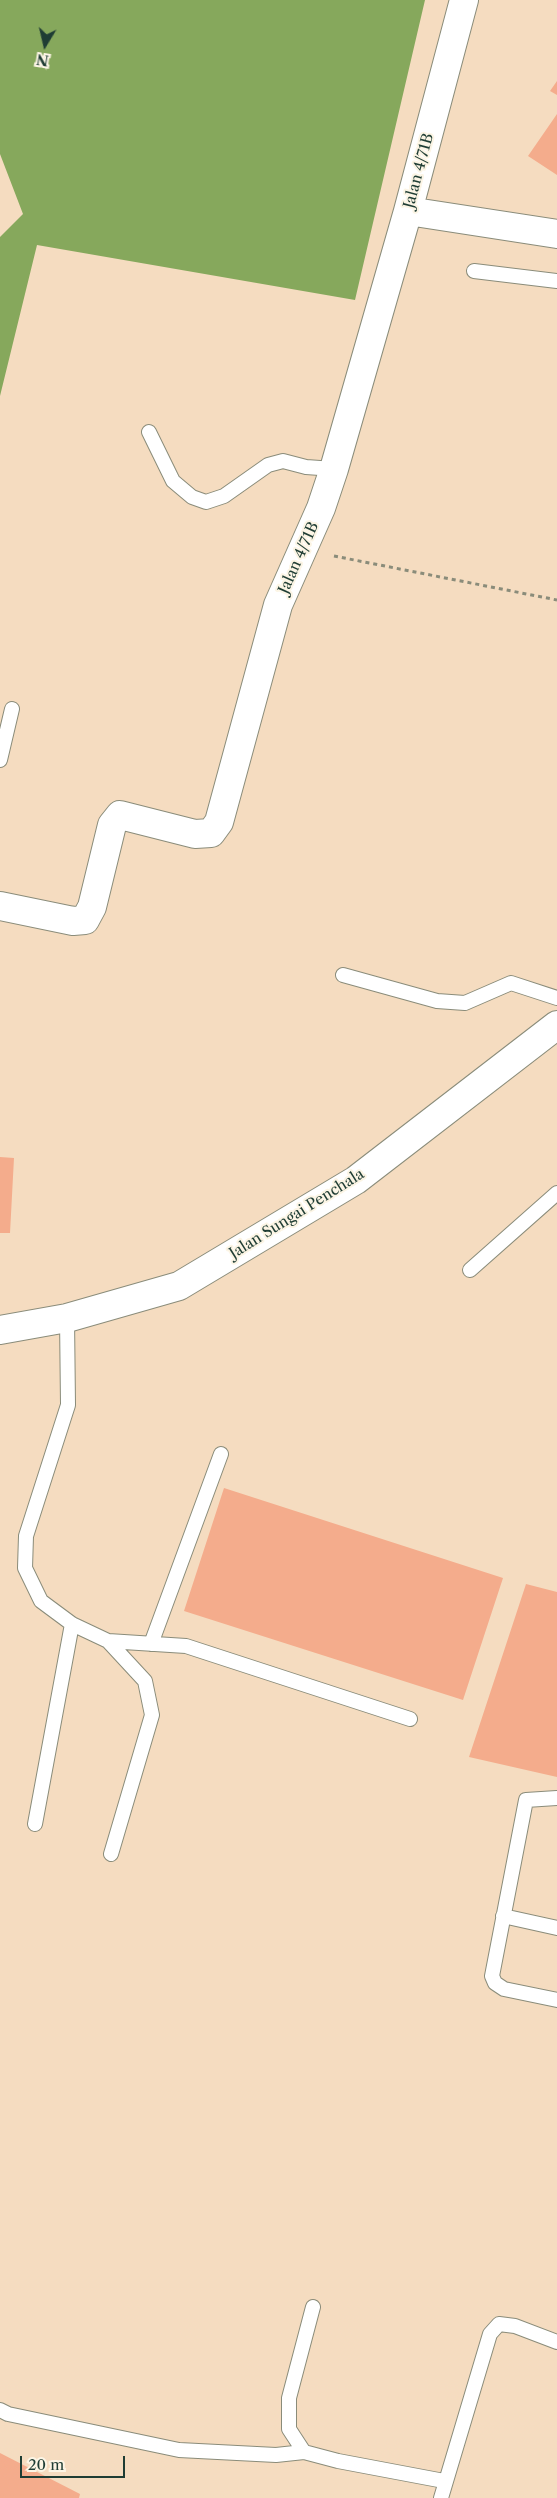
<!DOCTYPE html>
<style>
body{margin:0}
#map{position:relative;width:557px;height:2498px;overflow:hidden;background:#f5dcc0;font-family:"Libre Caslon Text",serif}
canvas{display:block}
.north{position:absolute;left:20px;top:20px;width:50px;height:50px;-webkit-text-stroke:4px #fcf5e5;paint-order:stroke;rotate:189deg;font-size:14px;font-weight:700;line-height:20px;text-align:center;color:#1f3d34}
.north::after{content:'';display:block;margin:auto;width:18px;height:22px;background:#1f3d34;clip-path:polygon(50% 0,100% 100%,50% 72%,0 100%)}
.scale{position:absolute;left:20px;top:2456px;width:105px;height:22px;box-sizing:border-box;border:2px solid #1f3d34;border-top:0;padding-left:6px;font-size:15px;line-height:18px;white-space:nowrap;color:#1f3d34;-webkit-text-stroke:4px #fcf5e5;paint-order:stroke}
</style>
<div id="map">
<canvas width="557" height="2498"></canvas>
<div class="north">N</div>
<div class="scale">20 m</div>
</div>
<script>
const c = document.querySelector('canvas').getContext('2d');
c.lineJoin = 'round';
function fill(path, color) { c.fillStyle = color; c.fill(path, 'evenodd'); }
const poly = rows => new Path2D(rows.map(r => 'M' + r).join(''));
function stroke(path, color, width, dash) { c.strokeStyle = color; c.lineWidth = width; c.lineCap = dash ? 'butt' : 'round'; c.setLineDash(dash || []); c.stroke(path); }
function drawText(font, color, halo, rows, align = 'center') {
  c.font = font + ' "Libre Caslon Text",serif'; c.lineWidth = 4; c.setLineDash([]); c.textBaseline = 'middle'; c.strokeStyle = halo; c.fillStyle = color; for (const [text, x, y, turn = 0] of rows) {
    c.save(); c.translate(x, y); c.rotate((+turn || 0) * Math.PI / 180); c.textAlign = isNaN(turn) ? turn : align; if (halo) c.strokeText(text, 0, 0); c.fillText(text, 0, 0); c.restore();
  }
}
const forest = poly([
 [0,0,425,0,355,300,37,245,0,396,0,237,23,214,0,154]
]);
const building = poly([
 [557,81,557,95,550,91],
 [557,114,557,175,528,156],
 [0,1157,14,1158,10,1233,0,1233],
 [224,1488,503,1578,463,1700,184,1611],
 [526,1584,557,1592,557,1777,469,1757],
 [0,2453,80,2494,79,2498,0,2498]
]);
const path = poly([
 [334,556,557,600]
]);
const service = poly([
 [474,271,557,281],
 [149,432,173,481,192,497,206,502,224,496,268,465,283,461,306,467,334,469],
 [0,760,12,709],
 [343,975,437,1001,465,1003,511,983,557,998],
 [470,1270,557,1193],
 [67,1318,68,1405,26,1536,25,1568,41,1601,72,1624,108,1641,145,1681,152,1715,111,1854],
 [108,1641,186,1646,410,1719],
 [151,1644,221,1454],
 [557,1798,526,1800,492,1976,495,1983,504,1989,557,2000],
 [35,1824,72,1624],
 [503,1916,557,1928],
 [0,2410,8,2414,179,2450,276,2455,304,2452,338,2461,444,2481],
 [304,2452,289,2429,289,2398,313,2307],
 [441,2498,490,2334,499,2324,515,2326,557,2342]
]);
const minor = poly([
 [408,211,557,234],
 [0,906,73,921,85,920,92,907,112,825,120,815,195,834,211,833,219,822,278,605,321,508,334,469,408,211,464,0]
]);
const tertiary = poly([
 [0,1330,67,1318,179,1286,356,1180,557,1025]
]);
const streetNames = [
 ["Jalan 4/71B",419,171,-75],
 ["Jalan 4/71B",299,558,-66],
 ["Jalan Sungai Penchala",297,1214,-32]
];
fill(forest, '#86a85c');
fill(building, '#f4ac8c');
stroke(service, '#8a8c7a', 16);
stroke(minor, '#8a8c7a', 30);
stroke(tertiary, '#8a8c7a', 30);
stroke(path, '#8a8c7a', 3, [4, 4]);
stroke(service, '#fff', 14);
stroke(minor, '#fff', 28);
stroke(tertiary, '#fff', 28);
drawText('15px', '#1f3d34', '#fcf5e5', streetNames);
</script>
